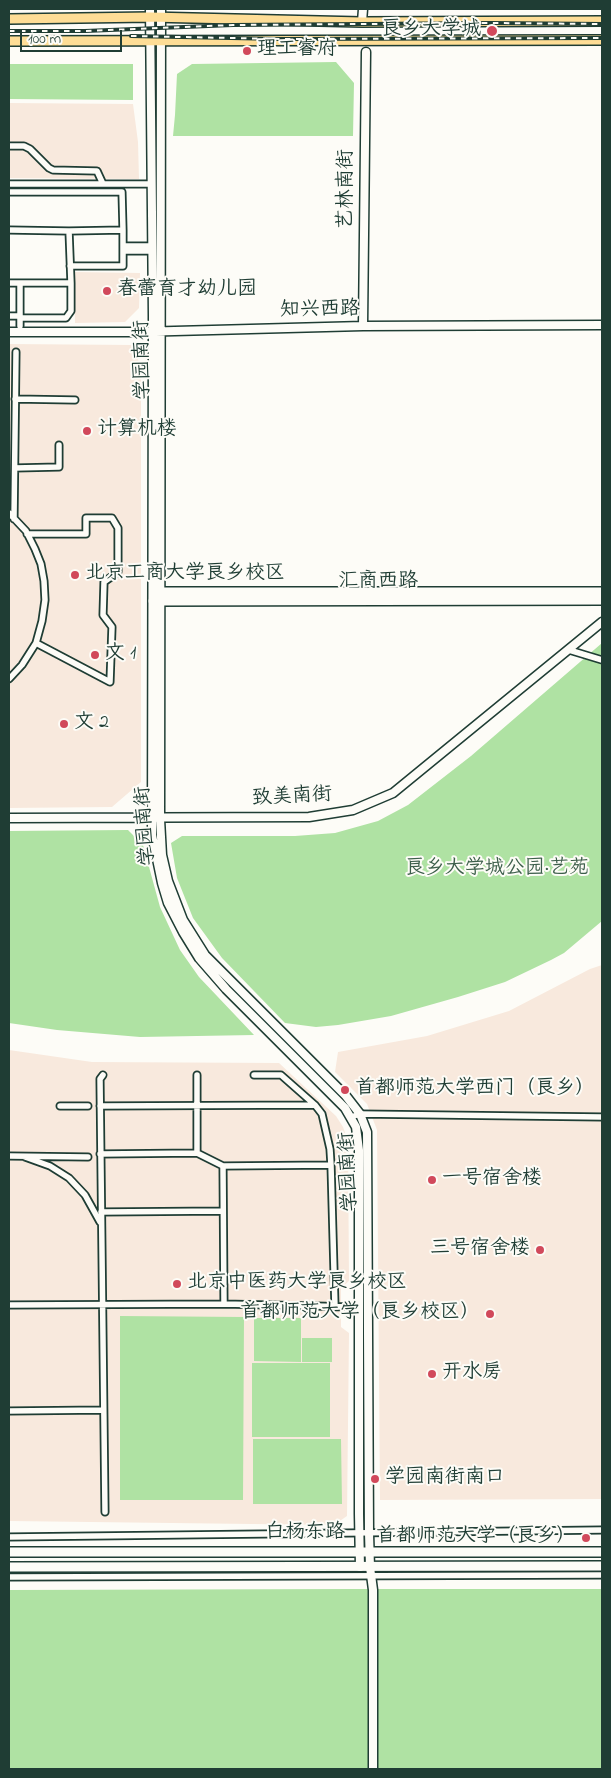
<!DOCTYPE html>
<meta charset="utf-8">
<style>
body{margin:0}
#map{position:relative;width:611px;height:1778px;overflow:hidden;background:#fdfcf7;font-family:"Indie Flower",sans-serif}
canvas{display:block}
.frame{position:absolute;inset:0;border:10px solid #1f3d34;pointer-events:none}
.scale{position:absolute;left:20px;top:30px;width:102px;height:22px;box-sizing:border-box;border:2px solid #1f3d34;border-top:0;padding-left:6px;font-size:15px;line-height:18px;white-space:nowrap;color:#1f3d34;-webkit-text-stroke:4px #fdfcf7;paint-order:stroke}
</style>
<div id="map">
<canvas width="611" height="1778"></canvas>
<div class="frame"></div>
<div class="scale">100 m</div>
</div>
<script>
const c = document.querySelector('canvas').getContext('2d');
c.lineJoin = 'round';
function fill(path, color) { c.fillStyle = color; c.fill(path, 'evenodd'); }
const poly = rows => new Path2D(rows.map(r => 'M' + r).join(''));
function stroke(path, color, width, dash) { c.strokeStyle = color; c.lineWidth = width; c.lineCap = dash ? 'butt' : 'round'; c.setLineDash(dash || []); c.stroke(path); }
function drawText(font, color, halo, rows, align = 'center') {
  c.font = font + ' "Indie Flower","LXGW WenKai TC",sans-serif'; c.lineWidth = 4; c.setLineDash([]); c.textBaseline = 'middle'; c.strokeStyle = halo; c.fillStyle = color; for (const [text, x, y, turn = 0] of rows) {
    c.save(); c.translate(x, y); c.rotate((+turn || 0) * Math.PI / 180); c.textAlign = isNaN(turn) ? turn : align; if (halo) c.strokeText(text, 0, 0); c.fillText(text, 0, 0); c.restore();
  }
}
const built = poly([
 [9,103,133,104,138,142,139,179,9,178],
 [74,272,140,273,139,308,125,322,75,323],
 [9,344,133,345,141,368,141,782,112,807,9,808],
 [602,965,602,1499,380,1500,377,1130,367,1104,335,1072,338,1052,427,1036,509,1011,590,969],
 [9,1050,92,1062,279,1063,336,1116,343,1127,348,1141,349,1281,341,1288,341,1327,349,1333,347,1516,334,1525,9,1521]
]);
const green = poly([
 [336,62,354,83,353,136,173,136,175,115,177,74,192,64],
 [9,64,133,64,133,100,9,99],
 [602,643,602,921,564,953,551,960,505,982,458,997,391,1016,338,1025,316,1027,285,1023,222,958,193,918,177,878,171,843,182,836,295,836,335,833,378,821,408,805,471,756],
 [128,830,143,845,160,907,180,950,199,977,254,1035,140,1037,57,1030,9,1023,9,831],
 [120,1316,244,1317,243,1500,120,1500],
 [254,1318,301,1318,301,1362,254,1361],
 [302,1338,332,1338,332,1362,302,1362],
 [252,1363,330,1363,330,1437,252,1437],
 [253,1439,341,1439,342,1504,253,1504],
 [353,1589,602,1589,602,1769,9,1769,9,1590]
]);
const minor = poly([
 [9,146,24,146,30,149,49,168,53,170,97,171,103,184],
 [9,184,152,184],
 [9,192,122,192,123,230],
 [9,230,69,231,71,283,20,283,20,326],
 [69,231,123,230,123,251],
 [123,246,153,246],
 [70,266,123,266,123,251,153,251],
 [9,283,20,283],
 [9,316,20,316],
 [20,318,66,318,71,311,71,283],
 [15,399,75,400],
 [15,468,59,467,59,445],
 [9,513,26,531,35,549,41,564,44,581,45,600,42,621,36,643,22,665,9,679],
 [14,519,16,352],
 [27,534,86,534,86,518,112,518,118,528,118,572,104,582,103,615,112,627,110,682,36,643],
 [569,650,602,660],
 [103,1075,100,1079,105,1512],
 [197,1075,197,1153],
 [254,1075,281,1075,315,1105,322,1114,330,1149,331,1165,335,1307],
 [60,1106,88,1106],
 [100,1106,315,1105],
 [351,1117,360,1114,602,1117],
 [100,1154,197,1153,223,1166,224,1304],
 [9,1156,88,1157],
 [25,1157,50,1166,69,1178,85,1195,100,1222],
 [223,1166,331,1165],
 [101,1212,223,1211],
 [9,1305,224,1304,359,1307],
 [9,1411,103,1410],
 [9,1537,602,1530],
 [9,1577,602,1575]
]);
const tertiary = poly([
 [150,9,153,316,152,835,162,883,168,903,183,932,199,958,226,989,345,1108,356,1127,359,1150,359,1514,360,1567],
 [161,9,160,819,162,855,168,881,183,920,205,955,346,1096,360,1114,367,1132,369,1533,370,1567,373,1590,373,1769],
 [362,22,363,9],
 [363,326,366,52],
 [9,332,137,332,363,326,602,325],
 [9,818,309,817,353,810,393,793,602,622]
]);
const secondary = poly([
 [154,592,602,592],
 [153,601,602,600],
 [9,1552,602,1552],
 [9,1567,602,1566]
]);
const primary = poly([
 [9,19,150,17,362,22,602,21],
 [9,41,602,40]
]);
const rail = poly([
 [9,31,85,31,233,25,491,23,602,24],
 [131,36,281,39,602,38]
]);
const markers = [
 [492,31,6,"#d1495b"],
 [247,51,5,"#d1495b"],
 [107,291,5,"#d1495b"],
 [87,431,5,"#d1495b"],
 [75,575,5,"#d1495b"],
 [95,655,5,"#d1495b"],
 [64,724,5,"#d1495b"],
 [345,1090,5,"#d1495b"],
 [432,1180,5,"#d1495b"],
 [540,1250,5,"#d1495b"],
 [177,1284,5,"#d1495b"],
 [490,1314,5,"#d1495b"],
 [432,1374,5,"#d1495b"],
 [375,1479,5,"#d1495b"],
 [586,1538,5,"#d1495b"]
];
const poiNames = [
 ["良乡大学城",481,31,"right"],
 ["理工睿府",257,51],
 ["春蕾育才幼儿园",117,291],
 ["计算机楼",97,431],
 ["北京工商大学良乡校区",85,575],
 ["文 1",105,655],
 ["文 2",74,724],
 ["首都师范大学西门（良乡）",355,1090],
 ["一号宿舍楼",442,1180],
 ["三号宿舍楼",530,1250,"right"],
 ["北京中医药大学良乡校区",187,1284],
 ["首都师范大学（良乡校区）",480,1314,"right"],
 ["开水房",442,1374],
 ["学园南街南口",385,1479],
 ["首都师范大学（良乡）",576,1538,"right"]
];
const streetNames = [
 ["艺林南街",348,189,-90],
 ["知兴西路",320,311,-1],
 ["学园南街",144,360,-91],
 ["汇商西路",378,583],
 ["致美南街",292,798,-3],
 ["学园南街",147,826,-94],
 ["学园南街",350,1172,-93],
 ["白杨东路",305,1534]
];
const parkNames = [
 ["良乡大学城公园·艺苑",497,870]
];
fill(built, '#f8e9dd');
fill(green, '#afe2a3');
stroke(minor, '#1f3d34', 9);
stroke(tertiary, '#1f3d34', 11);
stroke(secondary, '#1f3d34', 12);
stroke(primary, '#1f3d34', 12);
stroke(minor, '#fdfcf7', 5.5);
stroke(tertiary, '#fdfcf7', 8);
stroke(secondary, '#fdfcf7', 9);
stroke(primary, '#fedd96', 9);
stroke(rail, '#1f3d34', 4);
stroke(rail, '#fdfcf7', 2, [5.5]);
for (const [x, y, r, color] of markers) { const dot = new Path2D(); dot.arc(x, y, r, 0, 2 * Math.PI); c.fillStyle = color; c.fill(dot); stroke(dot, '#fdfcf7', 2); }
drawText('20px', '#1f3d34', '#fdfcf7', poiNames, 'left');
drawText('20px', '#1f3d34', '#fdfcf7', streetNames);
drawText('20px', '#3c5e4a', '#fdfcf7', parkNames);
</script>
